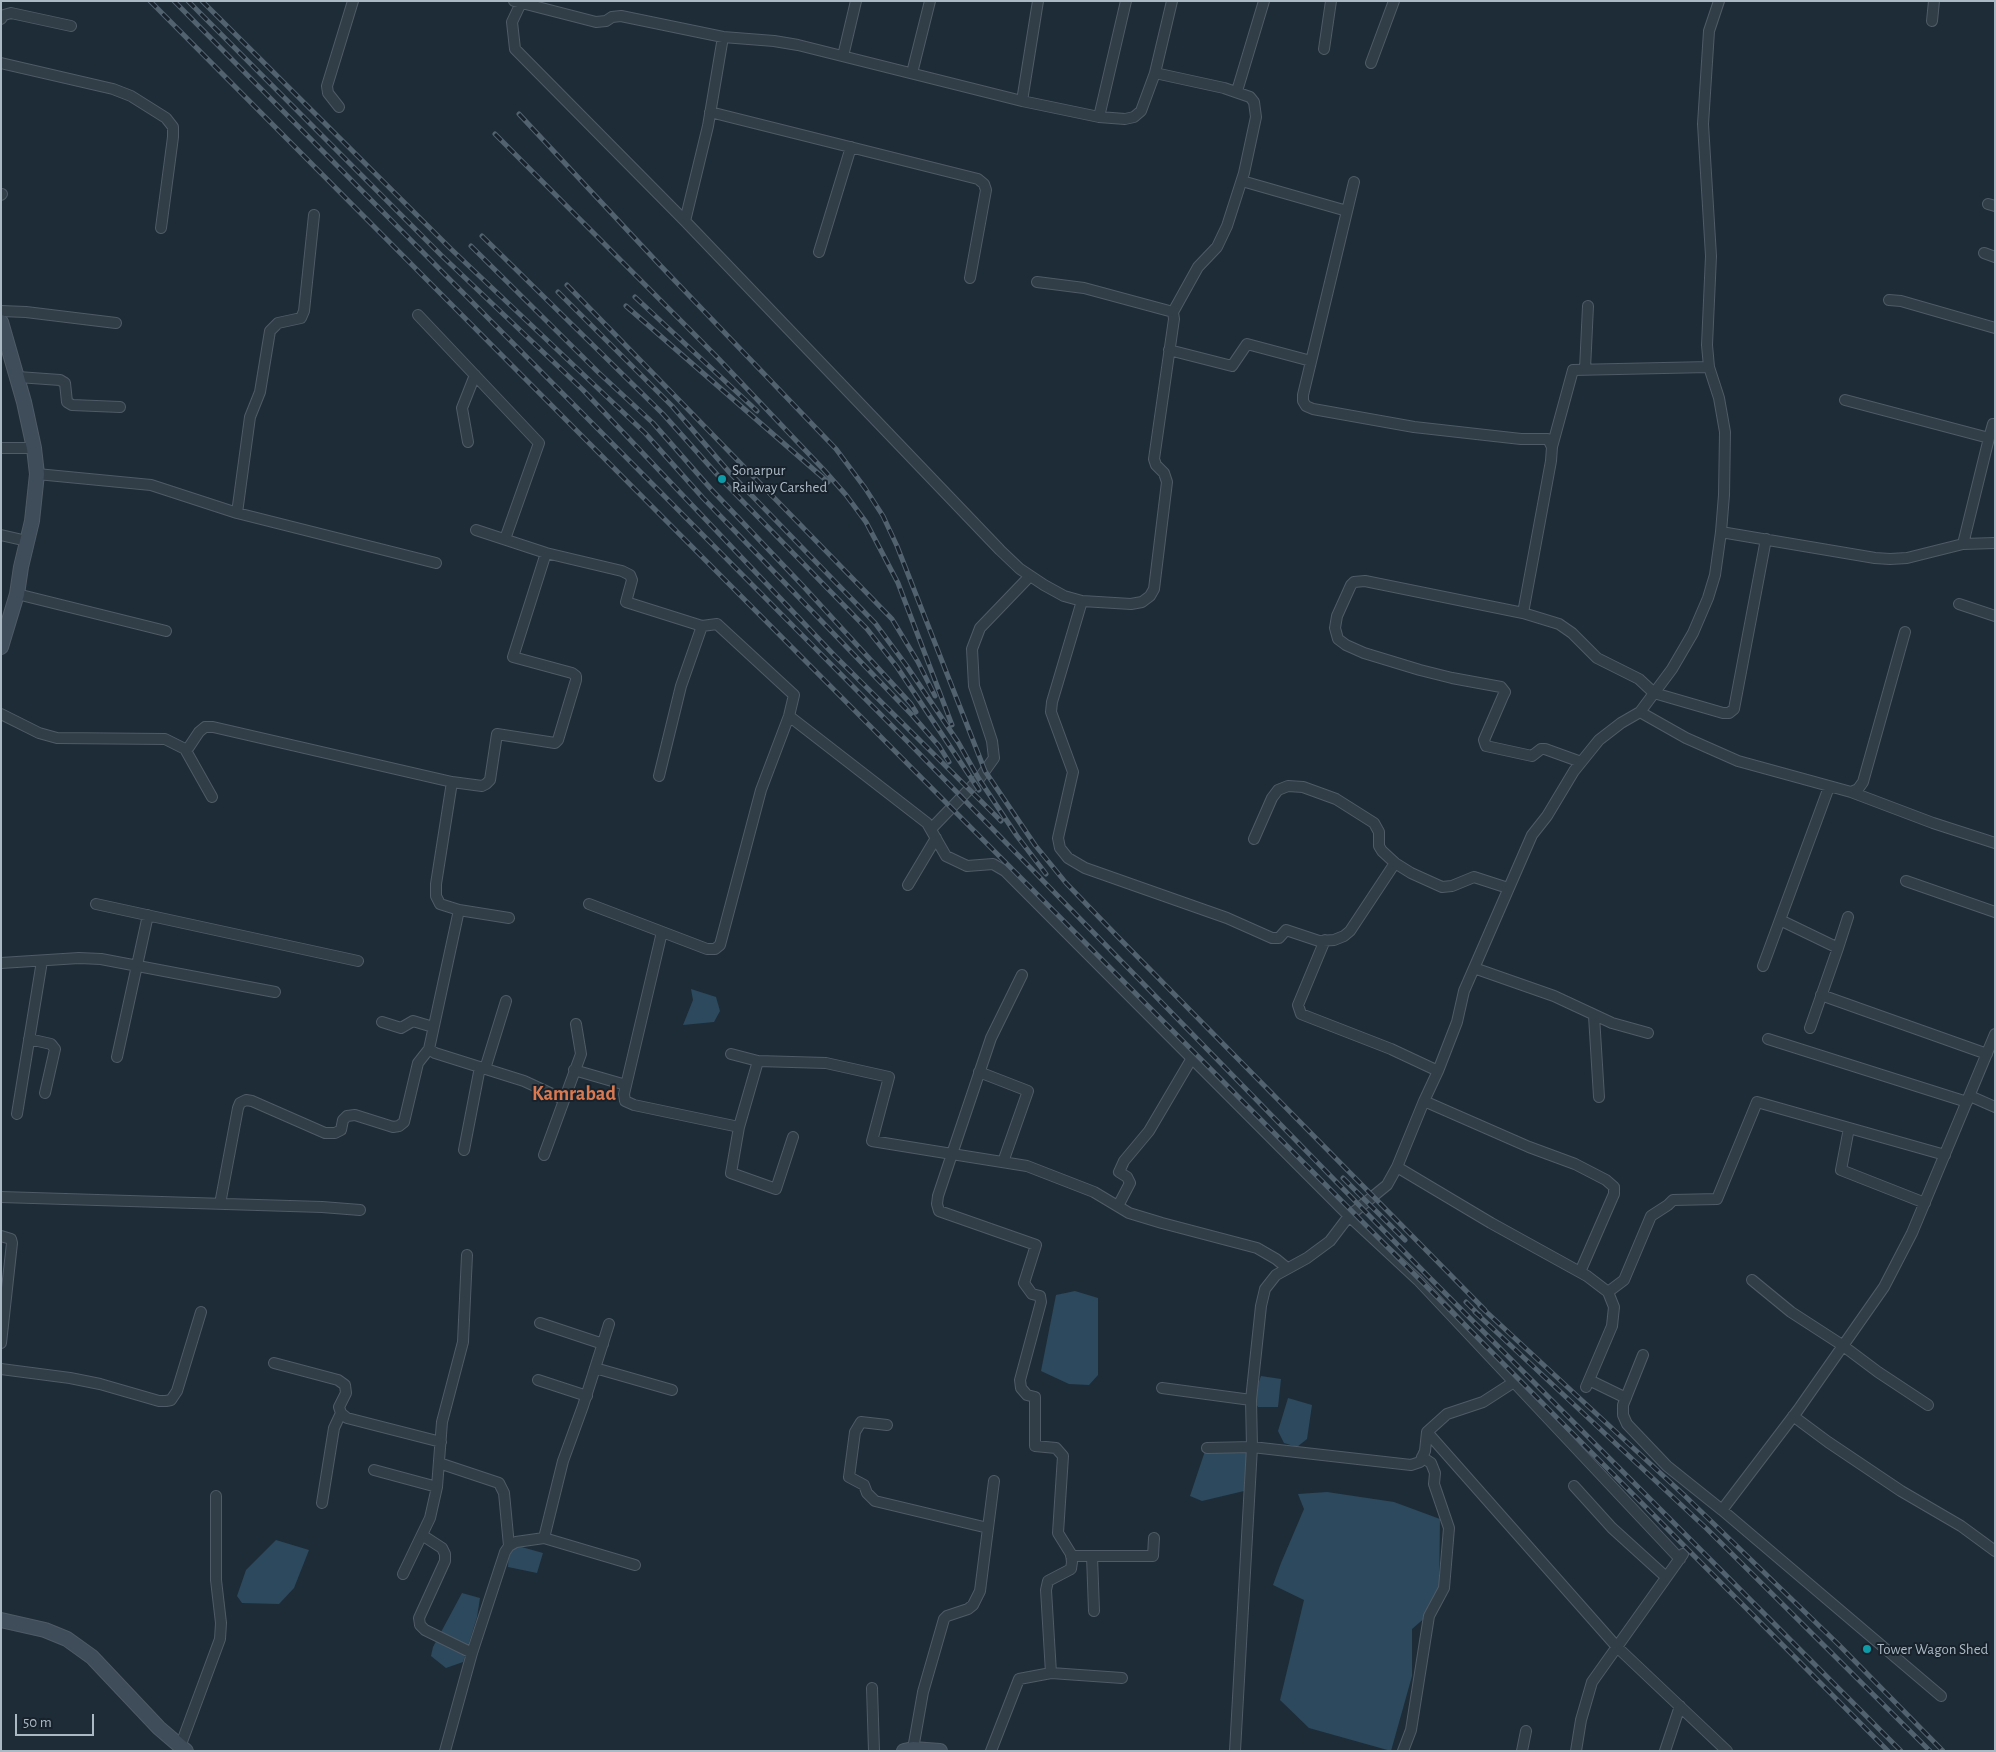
<!DOCTYPE html>
<style>
body{margin:0}
#map{position:relative;width:1996px;height:1752px;overflow:hidden;background:#1e2c37;font-family:"Alegreya Sans",sans-serif}
canvas{display:block}
.frame{position:absolute;inset:0;border:2px solid #abb9c5;pointer-events:none}
.scale{position:absolute;left:15px;top:1714px;width:79px;height:22px;box-sizing:border-box;border:2px solid #abb9c5;border-top:0;padding-left:6px;font-size:15px;line-height:18px;white-space:nowrap;color:#abb9c5;-webkit-text-stroke:4px #17222c;paint-order:stroke}
</style>
<div id="map">
<canvas width="1996" height="1752"></canvas>
<div class="frame"></div>
<div class="scale">50 m</div>
</div>
<script>
const c = document.querySelector('canvas').getContext('2d');
c.lineJoin = 'round';
function fill(path, color) { c.fillStyle = color; c.fill(path, 'evenodd'); }
const poly = rows => new Path2D(rows.map(r => 'M' + r).join(''));
function stroke(path, color, width, dash) { c.strokeStyle = color; c.lineWidth = width; c.lineCap = dash ? 'butt' : 'round'; c.setLineDash(dash || []); c.stroke(path); }
function drawText(font, color, halo, rows, align = 'center') {
  c.font = font + ' "Alegreya Sans",sans-serif'; c.lineWidth = 4; c.setLineDash([]); c.textBaseline = 'middle'; c.strokeStyle = halo; c.fillStyle = color; for (const [text, x, y, turn = 0] of rows) {
    c.save(); c.translate(x, y); c.rotate((+turn || 0) * Math.PI / 180); c.textAlign = isNaN(turn) ? turn : align; if (halo) c.strokeText(text, 0, 0); c.fillText(text, 0, 0); c.restore();
  }
}
const water = poly([
 [691,989,716,997,720,1011,714,1022,683,1025,693,1000],
 [1075,1291,1098,1298,1098,1375,1089,1385,1069,1384,1041,1371,1056,1295],
 [1261,1376,1281,1379,1278,1407,1258,1407,1253,1399],
 [1288,1398,1312,1405,1307,1439,1297,1447,1284,1443,1278,1431],
 [1207,1445,1247,1450,1244,1491,1202,1501,1190,1496],
 [1327,1492,1394,1502,1440,1519,1439,1593,1435,1609,1412,1629,1412,1676,1391,1751,1309,1728,1280,1700,1304,1600,1273,1585,1281,1563,1304,1509,1298,1494],
 [276,1540,309,1550,294,1588,279,1604,242,1603,237,1596,246,1570],
 [518,1546,543,1553,537,1573,508,1567,509,1552],
 [462,1593,480,1598,477,1617,463,1662,446,1668,431,1656,433,1647]
]);
const street = poly([
 [514,1,596,22,606,21,612,17,621,16,723,37,774,41,798,45,1022,101,1099,117,1125,119,1134,117,1141,111,1155,73,1224,88,1250,97,1254,102,1256,117,1244,173,1227,226,1217,247,1198,267,1173,312,1174,319,1154,459,1156,465,1164,473,1167,482,1154,589,1150,596,1142,602,1131,604,1082,601,1064,596,1044,585,1020,569,1000,550,685,221,515,49,512,22,521,3],
 [1719,1,1709,31,1703,124,1711,256,1707,345,1709,367,1719,398,1725,432,1724,495,1721,532],
 [1,19,4,15,11,13,71,26],
 [1932,21,1934,1],
 [1324,49,1331,1],
 [843,56,856,1],
 [1,63,113,89,131,96,166,118,173,127,173,137,161,228],
 [1371,63,1394,1],
 [912,73,930,1],
 [1155,73,1172,1],
 [1237,91,1264,1],
 [1022,101,1038,1],
 [339,107,328,93,327,86,353,1],
 [710,112,978,179,984,184,986,190,970,278],
 [1099,117,1126,1],
 [1242,181,1347,211],
 [1354,182,1303,395,1303,401,1306,406,1313,409,1414,427,1521,439,1548,439,1552,447,1551,461,1523,613],
 [1,195,2,194],
 [1988,204,1995,206],
 [685,221,708,126,723,37],
 [819,252,851,147],
 [1984,253,1995,257],
 [1037,282,1084,288,1173,312],
 [1889,300,1901,301,1995,328],
 [1,311,26,312,116,323],
 [418,315,539,443,505,539],
 [1169,350,1232,366,1247,344,1311,361],
 [1585,369,1588,306],
 [18,377,60,380,65,383,67,402,72,405,120,407],
 [1845,400,1989,438],
 [468,442,462,408,475,375],
 [1552,447,1573,370,1709,367],
 [1,448,34,448],
 [37,474,151,485,237,513,436,563],
 [237,513,250,417,260,392,270,331,278,323,301,318,304,311,314,215],
 [476,530,546,553,622,571,630,575,632,580,626,602,702,626,717,624,794,695,789,716,761,790,720,945,715,949,707,949,589,904],
 [1,535,27,541],
 [1963,544,1989,438,1993,424,1995,424],
 [17,594,166,631],
 [1082,601,1052,702,1051,712,1073,772,1058,838,1060,848,1068,858,1085,868,1227,918,1272,938,1279,938,1286,930,1319,941,1334,940,1344,936,1350,931,1395,863],
 [1959,604,1995,616],
 [1640,712,1686,738,1738,761,1851,792,1858,789,1863,782,1905,632],
 [1,714,39,733,57,738,165,739,185,749,189,747,199,732,205,727,213,727,452,782,482,786,486,784,490,780,497,734,555,743,558,740,576,680,576,676,572,673,513,657,546,553],
 [789,716,927,823,946,856,967,866,993,864,1005,871,1349,1216,1418,1280,1680,1559],
 [185,749,212,797],
 [1581,762,1545,749,1541,749,1532,756,1486,746,1484,740,1503,696,1505,692,1501,687,1452,678,1420,670,1364,653,1346,645,1338,639,1335,628,1337,616,1351,585,1354,582,1365,581,1523,613,1559,624,1572,633,1597,658,1639,679,1654,693,1723,713,1729,713,1734,709,1766,539],
 [659,776,681,686,702,626],
 [452,782,436,884,436,896,440,904,459,910],
 [1851,792,1933,823,1995,843],
 [931,829,979,779,994,758,992,741,974,686,972,649,980,628,1030,576],
 [1254,839,1272,798,1278,790,1288,786,1303,787,1336,799,1374,823,1379,832,1379,846,1382,851,1395,863,1411,873,1442,887,1452,886,1474,877,1508,888],
 [1906,881,1995,912],
 [908,885,936,838],
 [96,904,358,961],
 [509,918,459,910,429,1049,435,1053,524,1081,563,1099],
 [1780,920,1838,948,1810,1028],
 [662,932,624,1094,625,1101,634,1105,739,1127],
 [1325,940,1298,1005,1301,1014,1391,1049,1438,1071],
 [1838,948,1848,917],
 [1,963,79,958,101,959,275,992],
 [1763,966,1829,787],
 [1474,968,1554,996,1612,1023,1648,1033],
 [1821,995,1987,1054],
 [1594,1016,1599,1097],
 [382,1022,401,1028,413,1021,433,1027],
 [29,1039,51,1044,55,1049,45,1093],
 [1768,1039,1967,1102],
 [731,1054,758,1061],
 [117,1057,148,915],
 [485,1069,506,1001],
 [574,1070,626,1085],
 [979,1072,1028,1091,1003,1162],
 [1970,1096,1995,1107],
 [1424,1101,1529,1147,1575,1164,1606,1180,1614,1187,1614,1194,1580,1272],
 [17,1114,42,961],
 [1849,1128,1841,1170,1925,1203],
 [793,1137,776,1189,731,1173,739,1127,758,1061,826,1063,889,1077,872,1141,952,1154,991,1038,1022,975],
 [464,1150,480,1067],
 [544,1155,581,1054,576,1024],
 [1397,1167,1491,1223,1587,1276,1608,1292,1614,1307,1612,1326,1586,1387],
 [1,1197,322,1207,360,1210],
 [220,1204,238,1108,240,1103,246,1100,252,1101,325,1133,335,1133,341,1130,343,1120,347,1116,355,1115,393,1127,399,1126,404,1122,418,1063,429,1049],
 [1118,1206,1130,1183,1127,1177,1119,1172,1124,1161,1149,1131,1192,1058],
 [1,1236,11,1239,12,1243,1,1343],
 [1752,1280,1791,1312,1842,1345,1878,1372,1928,1405],
 [1608,1292,1624,1280,1651,1216,1668,1205,1673,1200,1717,1199,1757,1102,1945,1155],
 [540,1323,603,1344],
 [1643,1355,1623,1405,1623,1415,1627,1424,1667,1466,1722,1510,1941,1696],
 [274,1363,338,1380,345,1385,346,1393,339,1407,341,1413,347,1418,441,1442],
 [595,1368,672,1390],
 [1,1369,70,1378,100,1384,159,1401,166,1401,171,1400,177,1391,201,1312],
 [538,1380,587,1396],
 [1589,1380,1626,1398],
 [1162,1388,1251,1400],
 [1793,1416,1828,1442,1901,1491,1961,1526,1995,1551],
 [887,1425,861,1422,855,1432,849,1477,864,1485,867,1493,875,1501,988,1528],
 [1427,1432,1617,1647,1727,1751],
 [1207,1448,1252,1447,1411,1465,1420,1462,1425,1451,1427,1432,1447,1414,1483,1402,1514,1382],
 [439,1463,499,1483,504,1493,509,1546],
 [374,1470,437,1487],
 [1574,1486,1612,1528,1666,1577],
 [322,1503,334,1428,341,1413],
 [1722,1510,1798,1410,1884,1287,1912,1233,1995,1034],
 [422,1535,442,1548,445,1554,445,1561,419,1618,420,1625,425,1630,472,1653],
 [544,1538,563,1461,583,1406,609,1324],
 [1071,1556,1153,1556,1154,1538],
 [1092,1556,1094,1611],
 [403,1574,430,1518,437,1487,442,1422,463,1342,467,1255],
 [1051,1673,1046,1590,1048,1581,1071,1569,1072,1562,1071,1554,1058,1533,1063,1456,1056,1448,1035,1446,1035,1397,1027,1395,1021,1388,1020,1380,1041,1302,1040,1296,1032,1294,1024,1283,1036,1245,939,1211,937,1204,938,1196,952,1154,1027,1166,1094,1192,1129,1213,1162,1223,1257,1248,1276,1259,1287,1268],
 [872,1688,874,1751],
 [180,1747,220,1639,221,1623,216,1580,216,1496],
 [913,1749,923,1692,944,1619,947,1616,968,1609,973,1605,980,1591,994,1481],
 [445,1751,472,1653,505,1552,509,1546,516,1542,544,1538,635,1565],
 [991,1751,1019,1679,1051,1673,1122,1678],
 [1235,1751,1252,1447,1251,1400,1261,1306,1265,1289,1276,1275,1307,1258,1330,1241,1349,1216,1387,1185,1397,1167,1424,1101,1438,1071,1457,1022,1464,991,1532,835,1547,816,1574,771,1599,740,1621,723,1640,712,1672,669,1693,633,1708,598,1715,575,1721,532,1875,558,1890,559,1907,558,1963,544,1995,543],
 [1403,1751,1411,1730,1429,1616,1444,1588,1449,1528,1434,1484,1435,1473,1431,1463,1422,1457],
 [1522,1751,1526,1731],
 [1576,1751,1581,1720,1592,1682,1683,1554],
 [1665,1751,1680,1706]
]);
const secondary = poly([
 [1,322,24,402,34,448,37,474,32,521,21,567,17,594,1,647],
 [1,1620,45,1630,67,1639,92,1657,159,1728,186,1751],
 [904,1751,913,1749,940,1751]
]);
const rail = poly([
 [150,1,1888,1751],
 [174,1,906,740,1429,1277,1901,1751],
 [188,1,441,255,583,390,834,655,1001,821],
 [202,1,451,249,645,433,703,498,912,715,939,746,949,762],
 [519,114,657,262,836,449,865,488,883,516,897,546,985,771,1035,845,1066,883,1118,937,1485,1310],
 [495,134,715,355,824,470,846,495,866,522,898,583,952,725],
 [482,236,663,414,722,480,867,629,897,667,979,790],
 [471,246,599,373,653,423,711,489,803,586,911,704,916,712],
 [567,285,892,619,918,662,935,696],
 [558,292,672,406,730,473,875,623,906,665,958,742,979,779,1017,836,1046,874],
 [635,297,757,411],
 [626,306,828,482],
 [1343,1178,1405,1240],
 [1466,1302,1480,1316],
 [1480,1306,1684,1495,1839,1645,1943,1751],
 [1475,1312,1707,1529,1930,1751]
]);
const markers = [
 [722,479,5,"#0f9aa8"],
 [1867,1649,5,"#0f9aa8"]
];
const poiNames = [
 ["Sonarpur",732,470],
 ["Railway Carshed",732,487],
 ["Tower Wagon Shed",1877,1649]
];
const districtNames = [
 ["Kamrabad",574,1094]
];
fill(water, '#2d495d');
stroke(street, '#4f5b66', 12);
stroke(secondary, '#4f5b66', 16);
stroke(street, '#313e48', 10);
stroke(secondary, '#3f4d5b', 14);
stroke(rail, '#52626f', 5);
stroke(rail, '#17222c', 3, [9]);
for (const [x, y, r, color] of markers) { const dot = new Path2D(); dot.arc(x, y, r, 0, 2 * Math.PI); c.fillStyle = color; c.fill(dot); stroke(dot, '#17222c', 2); }
drawText('15px', '#abb9c5', '#17222c', poiNames, 'left');
drawText('bold 20px', '#da7950', '#17222c', districtNames);
</script>
